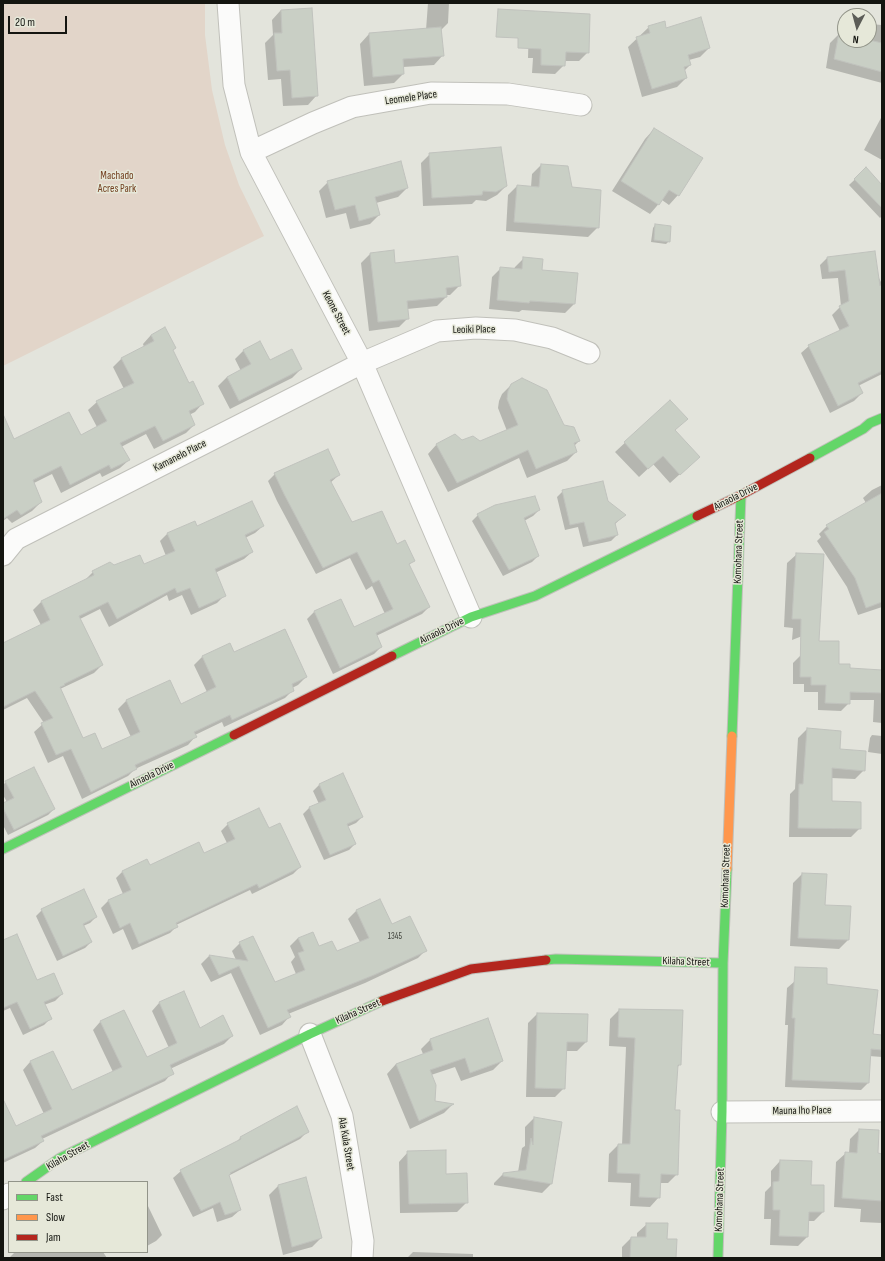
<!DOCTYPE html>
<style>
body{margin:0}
#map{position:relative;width:885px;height:1261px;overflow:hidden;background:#e3e4dc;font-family:"Sofia Sans Condensed",sans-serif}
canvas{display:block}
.frame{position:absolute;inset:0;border:4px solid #141510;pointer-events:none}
.legend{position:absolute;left:8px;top:1181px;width:140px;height:72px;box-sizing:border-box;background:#e6e8d9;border:1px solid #929489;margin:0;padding:5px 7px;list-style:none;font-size:12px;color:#141510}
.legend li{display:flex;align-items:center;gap:8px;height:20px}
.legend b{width:20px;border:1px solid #929489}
.north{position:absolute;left:837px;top:8px;width:40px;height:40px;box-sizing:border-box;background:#e6e8d9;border:1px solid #929489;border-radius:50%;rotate:186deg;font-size:11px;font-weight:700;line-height:16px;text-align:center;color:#141510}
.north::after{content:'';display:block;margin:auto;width:14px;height:18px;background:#5c5d57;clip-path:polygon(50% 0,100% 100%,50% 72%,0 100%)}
.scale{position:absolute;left:8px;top:16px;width:59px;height:18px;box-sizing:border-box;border:2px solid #141510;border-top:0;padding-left:5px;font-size:12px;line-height:14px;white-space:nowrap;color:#141510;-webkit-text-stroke:3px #e6e8d9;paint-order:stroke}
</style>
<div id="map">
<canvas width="885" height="1261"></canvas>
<div class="frame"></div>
<ul class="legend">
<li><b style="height:5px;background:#63d668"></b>Fast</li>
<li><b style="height:5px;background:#ff974d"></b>Slow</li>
<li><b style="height:5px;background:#b3261e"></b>Jam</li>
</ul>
<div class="north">N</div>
<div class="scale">20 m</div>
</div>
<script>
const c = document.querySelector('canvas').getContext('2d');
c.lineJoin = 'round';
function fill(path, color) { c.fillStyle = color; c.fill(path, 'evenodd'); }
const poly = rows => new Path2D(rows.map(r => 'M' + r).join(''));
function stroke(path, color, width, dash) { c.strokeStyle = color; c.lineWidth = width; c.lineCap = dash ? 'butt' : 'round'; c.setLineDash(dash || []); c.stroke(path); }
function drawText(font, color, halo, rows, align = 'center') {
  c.font = font + ' "Sofia Sans Condensed",sans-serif'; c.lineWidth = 3; c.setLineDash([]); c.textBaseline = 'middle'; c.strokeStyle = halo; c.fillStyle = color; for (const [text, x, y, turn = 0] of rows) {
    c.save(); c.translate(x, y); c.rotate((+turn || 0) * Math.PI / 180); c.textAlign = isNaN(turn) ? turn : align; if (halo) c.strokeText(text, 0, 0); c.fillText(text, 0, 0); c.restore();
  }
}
const green = poly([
 [3,3,205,3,205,35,212,90,225,145,239,185,264,236,3,366]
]);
const shadow = poly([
 [428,3,449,3,448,23,441,30,443,55,434,65,403,67,403,74,394,83,364,86,360,44,369,34,426,30],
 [281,10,317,95,308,105,283,106,281,79,268,80,265,43,273,35,272,20],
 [529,21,588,52,579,61,564,61,564,65,555,74,532,73,533,58,528,58],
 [869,24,882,25,882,83,826,68,830,43,839,34,845,35,845,40,869,40],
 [649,27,666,29,709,48,700,57,689,60,690,65,684,71,686,78,677,87,642,97,628,47],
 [882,116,882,160,864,150],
 [654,129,678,195,669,205,662,200,650,214,612,191,645,139],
 [430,154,506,186,497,195,486,201,476,200,472,204,423,206,421,163],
 [541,165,571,188,598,227,588,237,506,231,508,195,517,186,531,187,532,174],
 [866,169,882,186,882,216,880,218,849,185],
 [328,182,407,188,398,197,376,203,379,215,370,224,350,229,346,213,326,218,319,191],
 [655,225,669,241,666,244,651,242,653,228],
 [370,254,394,264,460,285,450,295,446,295,446,297,437,306,407,309,408,318,399,327,369,331,361,263],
 [524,258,540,270,574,304,565,313,522,310,519,312,489,309,492,277,501,268,514,269,515,267],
 [827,258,877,274,882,284,882,374,858,386,862,393,854,401,830,413,801,353,809,346,840,331,832,315,841,306,838,278,822,279,820,265],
 [151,335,172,350,188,384,203,403,195,412,189,415,194,425,186,433,154,449,146,434,121,447,129,460,120,468,102,477,100,473,61,493,52,474,34,483,41,502,32,511,12,523,7,518,3,521,3,426,14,440,80,437,97,427,88,410,97,402,124,389,113,367,122,358,144,347,143,344],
 [244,350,269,362,301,369,292,378,230,409,218,386,227,377,241,371,235,359],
 [512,384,579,441,574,446,576,452,567,461,527,478,519,458,448,492,428,454,437,444,462,441,480,442,507,431,498,408,499,401,502,394],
 [670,401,686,419,675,430,689,466,670,483,653,464,639,477,615,452],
 [275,474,339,475,330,483,351,523,396,545,414,560,409,565,429,607,422,614,376,636,381,647,374,654,333,674,307,619,314,612,353,628,385,614,372,586,366,590,350,558,316,574,277,501,268,481],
 [882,485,882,607,858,615,847,587,817,541,821,537,819,534,827,526,866,503,863,498,872,490],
 [563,491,607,502,625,515,615,524,617,535,611,541,583,547,578,527,565,530,557,497],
 [539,510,533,516,524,521,538,556,532,562,503,576,472,521,478,515],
 [263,526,255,533,245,538,252,552,244,559,215,573,225,595,217,603,191,615,182,595,169,601,167,595,109,627,100,609,80,619,102,665,94,673,60,689,82,740,102,750,131,737,118,709,126,701,169,682,181,705,207,692,194,665,202,657,230,645,233,653,306,677,298,685,292,688,293,690,285,698,224,727,222,722,195,735,195,737,188,745,135,769,128,776,82,799,63,756,48,763,34,732,44,723,27,698,3,710,3,647,41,625,33,610,41,602,85,580,93,572,113,566,144,565,166,556,160,541,168,533,196,528],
 [797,554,810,633,792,640,793,628,784,627,787,563],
 [801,655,838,668,882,671,882,723,873,722,874,700,849,700,849,703,841,711,818,710,818,692,804,692,804,684,793,684,793,663],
 [807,729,839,750,864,770,855,779,831,778,831,802,860,828,851,837,789,837,790,794,795,789,798,738],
 [872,735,882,736,882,754,868,752,870,738],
 [342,775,362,817,356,823,347,827,355,844,349,850,324,860,303,814,309,808,319,804,313,791,319,785],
 [6,782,54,809,48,815,8,835,3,825,3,804,7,802,3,795,3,785],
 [228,824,268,829,300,867,293,874,252,894,250,890,176,925,177,926,170,933,132,950,123,929,113,934,101,908,108,901,123,894,116,878,123,871,204,854,227,843,221,831],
 [802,874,848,940,839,949,790,946,793,883],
 [379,900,392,926,426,950,418,958,365,983,288,1014,289,1017,282,1025,260,1035,231,973,211,982,201,964,209,956,236,960,232,951,240,943,274,983,296,974,291,962,295,957,290,946,298,938,318,948,336,952,360,942,348,919,356,911],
 [42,910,96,917,90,923,83,926,91,942,85,948,57,961,36,916],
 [3,941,37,982,62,994,55,1001,44,1005,51,1018,44,1025,23,1035,10,1008,3,1011],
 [795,981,872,1035,882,1036,882,1057,869,1056,868,1083,861,1090,785,1087,788,1025,785,1025,787,988],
 [184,992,200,1030,232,1036,224,1044,170,1069,172,1073,165,1081,42,1139,43,1141,35,1148,3,1163,3,1102,15,1128,44,1114,23,1070,30,1062,53,1052,71,1091,113,1072,93,1030,100,1022,124,1011,146,1058,169,1048,152,1011,159,1003],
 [619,1010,680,1064,677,1068,674,1111,677,1174,668,1183,659,1183,659,1197,650,1207,630,1206,631,1183,608,1182,609,1154,618,1145,622,1145,626,1047,609,1046,610,1019],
 [537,1014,586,1042,577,1051,565,1051,564,1088,555,1097,526,1097,528,1023],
 [487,1020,502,1061,493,1070,461,1081,455,1067,431,1075,434,1102,452,1105,444,1113,410,1129,387,1074,396,1064,423,1054,421,1049,430,1040],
 [297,1107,307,1132,300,1139,228,1176,240,1210,232,1217,217,1222,213,1208,193,1217,173,1178,181,1171,235,1144,240,1138],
 [534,1118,551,1184,542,1193,494,1185,494,1183,503,1174,518,1172,522,1148,525,1146,525,1127],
 [859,1130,877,1154,882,1155,882,1223,860,1222,861,1209,834,1207,836,1162,846,1153,849,1153,850,1139],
 [408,1152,445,1175,467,1202,457,1212,400,1213,399,1162],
 [780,1161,810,1186,823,1212,814,1221,807,1221,807,1237,798,1246,770,1245,771,1219,764,1219,765,1192,771,1186,771,1171],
 [278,1186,321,1238,312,1247,283,1255,269,1195],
 [147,1204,162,1235,156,1241,147,1246],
 [647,1224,666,1240,675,1258,622,1258,622,1247,631,1238,637,1238,637,1233],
 [15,1252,103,1252,107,1258,9,1258],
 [413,1252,473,1254,473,1258,407,1258]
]);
const building = poly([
 [312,8,318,96,292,98,290,70,277,71,274,33,282,33,281,10,312,8],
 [498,9,590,14,589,53,566,52,565,66,541,65,541,49,518,48,518,38,496,37,498,9],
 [701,17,710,48,688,55,691,65,684,67,687,78,652,89,636,37,650,33,648,26,665,21,666,28,701,17],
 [441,27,444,56,403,59,404,74,373,77,369,33,441,27],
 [839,33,845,34,845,40,869,40,882,43,882,72,834,59,839,33],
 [654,128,703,158,679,196,669,190,659,205,621,181,654,128],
 [501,147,507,186,496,192,483,191,482,195,432,198,429,153,501,147],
 [401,161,408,188,375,197,380,215,359,221,355,205,335,210,327,181,401,161],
 [541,164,568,166,572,187,601,190,599,228,514,222,517,185,539,187,541,164],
 [866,167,882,185,882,208,854,179,866,167],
 [655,224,671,226,670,242,654,240,655,224],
 [394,250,395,263,458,256,461,286,446,288,447,297,407,301,409,319,378,322,370,253,394,250],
 [875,251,880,286,882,284,882,371,858,383,863,393,838,406,808,345,849,326,839,306,849,301,845,270,829,272,827,257,875,251],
 [523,257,543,259,542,270,578,273,575,304,530,301,529,303,497,300,500,267,522,269,523,257],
 [165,327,176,348,173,350,189,383,193,381,204,404,189,411,195,425,163,441,155,426,120,443,130,460,111,469,109,465,70,485,61,466,33,480,42,502,21,515,17,510,3,519,3,414,14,439,69,412,81,435,107,421,96,401,134,383,121,358,154,341,151,335,165,327],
 [260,341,270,360,292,349,302,369,239,401,227,377,251,364,243,350,260,341],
 [522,378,547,390,564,425,574,427,580,441,574,443,577,452,536,469,528,450,457,483,436,444,455,434,462,440,473,436,480,441,518,425,507,399,508,391,511,384,522,378],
 [670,400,688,419,675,430,700,457,680,475,663,456,648,469,624,442,670,400],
 [328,449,340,475,330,480,352,522,382,511,397,544,405,540,415,561,409,564,430,607,376,633,382,647,340,668,314,611,341,599,354,627,393,609,379,580,373,583,357,552,323,568,284,494,274,473,328,449],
 [603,481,608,501,626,515,615,523,618,535,589,542,584,522,570,525,562,490,603,481],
 [882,493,882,602,866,608,855,578,824,532,829,529,826,525,882,493],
 [535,496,540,510,524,518,539,556,509,570,477,514,495,505,535,496],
 [252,501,264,526,245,535,253,552,215,569,226,596,199,608,190,588,177,593,175,588,117,619,108,602,79,616,103,665,64,684,65,685,60,687,83,738,95,733,102,749,140,732,126,700,170,680,181,704,216,687,202,656,230,643,234,652,285,629,307,677,292,684,294,691,232,720,230,715,194,732,197,737,135,765,137,769,91,792,71,749,56,755,41,723,53,718,35,691,3,707,3,643,50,620,41,601,94,575,92,571,110,562,114,565,140,555,144,564,175,551,167,533,195,521,197,526,252,501],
 [796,553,824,554,819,641,839,641,839,664,850,664,850,668,882,670,882,693,850,692,850,704,825,703,826,685,811,685,811,677,800,677,801,619,792,619,796,553],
 [807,728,841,731,840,749,866,751,865,771,832,768,832,801,861,802,861,829,798,828,799,784,803,784,807,728],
 [34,767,55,809,14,830,3,808,3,803,14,798,5,781,34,767],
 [343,773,363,817,347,824,356,844,330,855,309,807,326,800,319,784,343,773],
 [259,808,269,828,280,823,301,867,259,888,257,884,176,923,178,927,139,944,130,923,120,928,108,900,131,890,122,871,147,859,150,865,199,842,204,853,235,839,227,823,259,808],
 [802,873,827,874,825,905,851,906,849,940,798,938,802,873],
 [84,889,97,917,83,924,92,942,63,956,41,909,84,889],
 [380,899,392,924,410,916,427,951,374,975,287,1010,291,1017,268,1028,239,966,219,975,209,955,248,961,239,942,253,936,275,982,305,970,298,953,304,951,298,938,313,932,319,946,332,941,337,951,369,938,356,910,380,899],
 [17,934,37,980,54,973,63,994,44,1002,52,1019,30,1029,17,1002,3,1008,3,940,17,934],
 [795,967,827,968,827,984,878,990,873,1034,882,1035,882,1050,871,1049,869,1083,792,1080,795,1018,792,1018,795,967],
 [184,991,200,1028,223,1015,233,1036,170,1065,174,1074,41,1136,44,1141,3,1160,3,1099,16,1126,52,1109,30,1061,53,1051,72,1090,122,1067,100,1021,124,1010,147,1057,177,1043,159,1002,184,991],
 [619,1009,683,1010,681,1065,678,1065,675,1110,680,1110,678,1175,661,1174,660,1198,639,1197,640,1174,617,1173,618,1144,630,1144,635,1038,618,1037,619,1009],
 [537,1013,588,1014,587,1042,567,1042,565,1089,535,1088,537,1013],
 [488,1018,503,1061,470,1073,465,1058,430,1070,436,1085,435,1101,454,1104,419,1121,396,1064,433,1050,430,1039,488,1018],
 [297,1106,309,1132,230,1173,231,1174,229,1175,241,1210,225,1215,220,1202,201,1211,180,1170,241,1139,240,1137,297,1106],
 [534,1117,562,1122,552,1184,503,1176,503,1173,526,1170,531,1138,533,1145,534,1117],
 [859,1129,879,1130,878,1153,882,1154,882,1201,842,1198,845,1152,857,1153,859,1129],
 [446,1150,446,1174,467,1173,468,1203,409,1204,407,1151,446,1150],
 [780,1160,812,1161,811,1185,824,1185,824,1212,809,1212,808,1237,779,1236,780,1210,773,1210,773,1182,779,1181,780,1160],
 [306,1177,322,1238,292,1247,278,1185,306,1177],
 [646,1223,668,1223,667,1239,677,1239,676,1258,630,1258,631,1237,646,1237,646,1223]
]);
const street = poly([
 [228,3,234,85,251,152,362,363,471,617],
 [251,152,313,123,352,107,431,93,508,94,581,105],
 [3,555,16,539,362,363,437,331,476,328,515,330,552,338,589,353],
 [310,1034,342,1116,363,1241,362,1258],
 [722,1112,882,1111],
 [3,1199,9,1194]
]);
const fast = poly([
 [810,458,863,429,870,423,882,418],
 [392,656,471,617,535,596,697,516],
 [732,736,741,495],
 [3,849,234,735],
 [546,960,556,959,723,963],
 [26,1182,60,1158,310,1034,382,1001],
 [718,1258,722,1112,723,963,727,869]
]);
const slow = poly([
 [727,869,732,736]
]);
const jam = poly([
 [697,516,741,495,810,458],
 [234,735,392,656],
 [382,1001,471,969,546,960]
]);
const numberNames = [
 ["1345",395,937]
];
const streetNames = [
 ["Leomele Place",411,98,-8],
 ["Keone Street",336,313,62],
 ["Leoiki Place",474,330,-1],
 ["Kamanelo Place",180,456,-27],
 ["Ainaola Drive",736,497,-27],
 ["Komohana Street",739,552,-88],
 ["Ainaola Drive",442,631,-26],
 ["Ainaola Drive",152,775,-26],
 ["Komohana Street",726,876,-88],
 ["Kilaha Street",686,962,2],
 ["Kilaha Street",358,1012,-24],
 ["Mauna Iho Place",802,1111,-1],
 ["Ala Kula Street",346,1144,80],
 ["Kilaha Street",68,1156,-30],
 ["Komohana Street",720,1200,-88]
];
const parkNames = [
 ["Machado",117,176],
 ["Acres Park",117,189]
];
fill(green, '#e2d5c9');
fill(shadow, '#0003');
fill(building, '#c9cfc5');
stroke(building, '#c0c2bd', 1);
stroke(street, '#c0c0ba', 23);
stroke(fast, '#c0c0ba', 11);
stroke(slow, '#c0c0ba', 11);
stroke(jam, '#c0c0ba', 11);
stroke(street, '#fbfbfa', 21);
stroke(fast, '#63d668', 9);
stroke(slow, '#ff974d', 9);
stroke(jam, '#b3261e', 9);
drawText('9px', '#41443d', null, numberNames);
drawText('11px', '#141510', '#e6e8d9', streetNames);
drawText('11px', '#734020', '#e6e8d9', parkNames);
</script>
